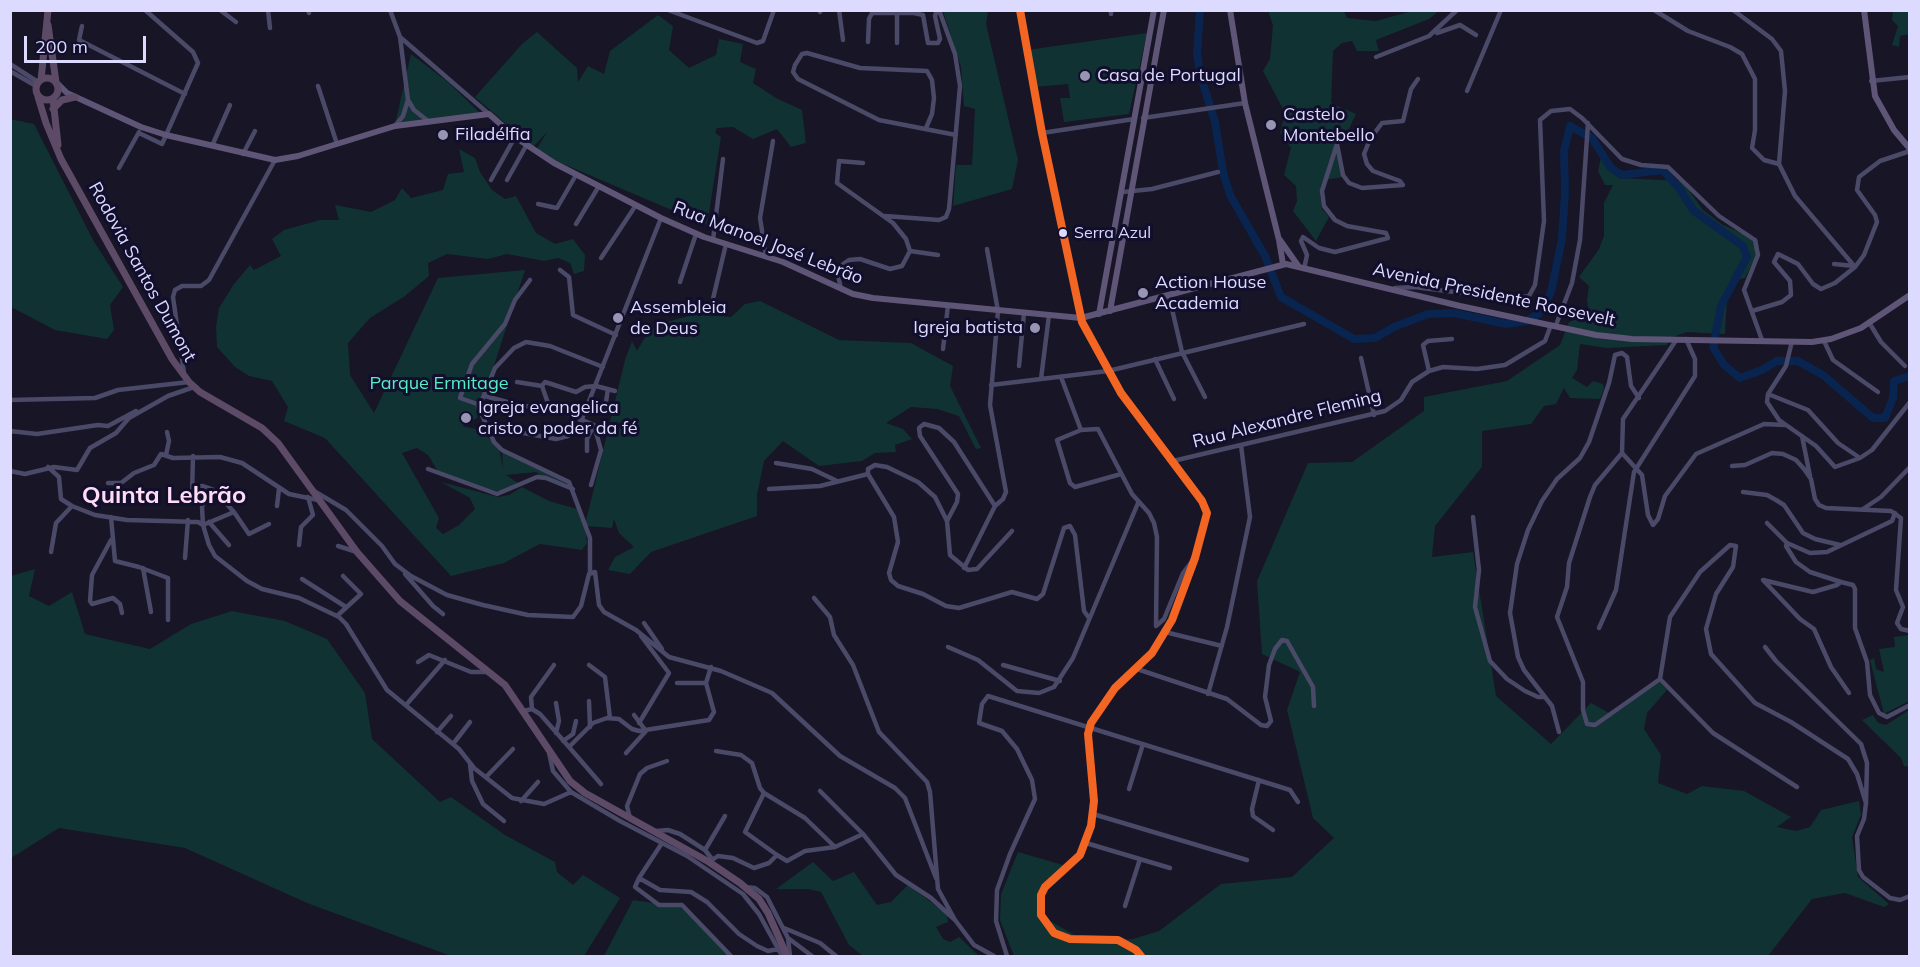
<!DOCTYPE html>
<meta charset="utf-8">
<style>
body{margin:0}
#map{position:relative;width:1920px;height:967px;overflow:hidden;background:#171526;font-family:Mulish,sans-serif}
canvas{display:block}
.frame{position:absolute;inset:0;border:12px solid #dddaff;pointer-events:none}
.scale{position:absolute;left:24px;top:36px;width:122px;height:27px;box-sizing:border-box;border:3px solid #dddaff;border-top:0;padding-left:8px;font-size:18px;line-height:21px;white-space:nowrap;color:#dddaff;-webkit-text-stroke:4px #120e2d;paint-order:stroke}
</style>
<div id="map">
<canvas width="1920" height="967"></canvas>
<div class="frame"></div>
<div class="scale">200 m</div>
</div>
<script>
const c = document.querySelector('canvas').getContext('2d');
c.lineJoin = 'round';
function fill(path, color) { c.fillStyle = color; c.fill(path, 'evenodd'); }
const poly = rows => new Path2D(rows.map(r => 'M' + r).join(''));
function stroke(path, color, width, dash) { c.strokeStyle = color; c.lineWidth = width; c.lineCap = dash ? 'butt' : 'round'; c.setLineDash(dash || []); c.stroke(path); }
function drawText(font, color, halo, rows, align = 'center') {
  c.font = font + ' Mulish,sans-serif'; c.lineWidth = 6; c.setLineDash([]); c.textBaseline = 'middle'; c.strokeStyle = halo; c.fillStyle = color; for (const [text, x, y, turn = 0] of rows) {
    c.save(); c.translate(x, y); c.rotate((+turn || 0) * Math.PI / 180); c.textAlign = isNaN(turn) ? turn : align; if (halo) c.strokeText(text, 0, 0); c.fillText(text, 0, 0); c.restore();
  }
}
const green = poly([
 [943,11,988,11,986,24,1018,160,1012,189,953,206,956,165,972,165,975,109,964,106,961,67],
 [1268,11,1344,11,1347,18,1376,21,1412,11,1439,11,1429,19,1376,40,1379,51,1357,51,1352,41,1342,43,1333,51,1331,103,1356,114,1349,129,1339,133,1335,140,1340,149,1342,177,1326,180,1320,194,1322,209,1329,217,1316,241,1293,211,1297,201,1296,186,1284,175,1291,148,1280,133,1285,113,1263,71,1270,59,1273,25],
 [1893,11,1909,11,1909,34,1900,36,1899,47,1892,45,1898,26,1892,20],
 [658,15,673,26,669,50,689,68,716,55,719,39,743,44,740,62,756,69,753,83,776,98,802,110,806,143,791,147,777,129,753,139,733,127,717,128,715,133,721,137,707,225,535,152,547,132,533,147,475,97,522,44,537,32,577,68,578,82,588,66,604,74,610,51],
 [1147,33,1129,114,1064,122,1060,98,1070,98,1068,84,1035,87,1027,50],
 [411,54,449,83,481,114,394,129],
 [10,119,34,124,93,240,123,287,110,305,114,330,107,339,55,330,11,307],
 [459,149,475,158,480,172,492,190,505,199,516,196,536,233,555,244,573,239,585,255,584,271,574,274,570,263,558,258,544,261,507,254,488,259,447,254,428,263,429,276,405,296,370,318,348,343,350,375,374,413,438,278,525,270,477,418,462,426,481,430,499,449,503,469,502,450,571,485,542,477,536,472,506,475,518,483,499,492,441,476,428,455,417,448,402,453,439,518,436,528,443,534,459,525,475,509,470,498,441,482,498,497,509,495,522,487,549,501,577,509,585,525,625,360,632,341,637,351,644,339,656,325,696,314,731,317,745,304,760,301,839,340,911,343,953,366,950,386,981,448,976,449,959,416,937,409,911,407,886,423,903,429,912,439,895,445,896,452,875,453,862,461,819,466,783,441,764,461,757,495,757,516,651,552,630,574,608,570,615,557,634,547,619,533,614,519,612,528,585,526,587,543,582,550,540,544,504,563,451,576,325,438,284,421,288,407,272,381,249,376,235,367,217,347,216,327,219,308,234,284,250,265,254,270,281,256,272,239,284,230,320,220,339,220,335,205,371,212,395,200,402,188,411,198,443,190,448,174,464,172],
 [1601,157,1608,169,1619,178,1682,181,1703,210,1723,225,1758,240,1759,250,1745,278,1740,279,1727,298,1725,334,1687,332,1670,338,1667,345,1607,348,1580,344,1577,370,1572,378,1587,387,1593,381,1603,384,1604,389,1600,399,1570,398,1564,388,1556,404,1544,406,1531,424,1482,431,1482,467,1435,526,1432,557,1473,552,1496,696,1551,744,1591,703,1613,715,1659,681,1667,690,1647,713,1644,729,1661,755,1658,783,1687,794,1702,786,1744,791,1791,817,1777,827,1796,831,1810,827,1821,810,1859,801,1861,815,1852,837,1858,877,1889,904,1884,907,1845,893,1812,899,1768,956,1014,956,1000,920,1001,894,1018,852,1063,865,1048,879,1043,889,1040,905,1045,918,1085,941,1133,939,1159,931,1221,884,1292,877,1334,838,1313,818,1287,710,1300,672,1262,654,1257,581,1308,463,1352,462,1424,411,1424,397,1507,381,1560,345,1569,322,1578,319,1591,323,1587,301,1589,286,1579,277,1599,249,1604,236,1604,203,1613,185,1605,185,1598,171],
 [35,569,29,596,49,606,72,592,85,634,150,649,191,624,232,611,285,621,327,639,365,693,372,739,440,802,451,797,505,835,555,862,557,872,573,885,583,875,620,898,584,956,451,956,307,903,185,848,59,828,11,858,11,576],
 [1909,635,1909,701,1884,714,1870,660,1874,658,1876,669,1884,672,1879,649,1895,647,1894,637],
 [1909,710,1909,767,1904,766,1901,758,1862,720,1873,715,1878,723,1886,725],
 [813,862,833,881,854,872,877,905,891,902,908,885,947,914,948,922,936,927,943,939,950,942,959,937,979,956,863,956,849,945,821,892,808,889,776,889],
 [633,900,681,907,731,956,604,956]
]);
const river = poly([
 [1200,10,1197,54,1201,77,1215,122,1223,172,1230,195,1265,256,1281,297,1354,339,1375,338,1394,327,1428,314,1454,313,1506,324,1527,321,1540,313,1551,292,1562,239,1565,192,1564,151,1570,126,1592,138,1611,168,1622,175,1663,170,1679,188,1694,211,1743,246,1747,257,1721,306,1713,347,1724,365,1740,378,1762,370,1777,361,1798,361,1823,375,1873,418,1885,418,1893,398,1894,381,1910,376]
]);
const minor = poly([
 [220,10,236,22],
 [268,10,270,28],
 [308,10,309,13],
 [390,10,400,37,489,114],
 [668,10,757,43,763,41,774,10],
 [819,10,820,12],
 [839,10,843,40],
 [1654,10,1688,31,1730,47,1742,54,1755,79,1755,130,1752,148,1764,160,1779,164],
 [1733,10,1772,39,1781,51,1785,91,1779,164],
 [1111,14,1111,10],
 [82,26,79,40,185,94],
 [1437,33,1460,25,1476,35],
 [400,37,408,100,414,110,428,121],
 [868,42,869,19,872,13,914,13,923,15,928,43,938,43,940,39,935,16,937,10],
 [897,43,897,13],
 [1376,57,1429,36,1457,10],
 [10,64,38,82],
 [10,71,36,86],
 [1871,81,1910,77],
 [318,86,337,144],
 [1467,91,1501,10],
 [1143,118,1245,103],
 [395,126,403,116,408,100],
 [926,128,932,114,934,98,932,80,927,71,860,68,807,53,802,54,795,65,793,72,798,79,879,120,956,135],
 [139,133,162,144,198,63,193,52,145,10],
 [1042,133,1134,119],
 [212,146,230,105],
 [243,154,255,131],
 [1779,164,1795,196,1855,267],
 [119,168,139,132],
 [491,180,515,137],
 [507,180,526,146],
 [1123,192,1152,189,1218,172],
 [538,204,557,208,576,175],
 [885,216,939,220,946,217,949,209,960,86,955,54,939,10],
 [576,224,599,186],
 [713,240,723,159],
 [987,249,998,311,990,405,1006,492,1003,499,995,506],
 [910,251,938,255],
 [766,256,760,218,773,141],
 [601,258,636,205],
 [1834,264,1854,266],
 [1304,269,1307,255,1301,241,1303,237,1319,248,1335,252,1388,238,1386,233,1347,226,1335,220,1324,206,1322,191,1337,144,1343,175,1349,183,1362,188,1403,185,1400,181,1373,171,1367,164,1364,154,1370,139,1382,123,1403,121,1411,89,1418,79],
 [560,270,569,277,573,315,616,335],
 [530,280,515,300,505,324,472,364,460,398,480,405,495,368,514,348,526,342,550,346,603,367],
 [680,282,696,234],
 [1395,288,1415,287,1510,299,1529,296,1535,285,1544,221,1540,120,1551,111,1570,109,1582,118,1622,159,1641,165,1668,167,1719,216,1755,240,1758,255,1744,290,1762,340],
 [841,289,838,275,843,264,849,260,860,259,890,269,902,266,910,251,906,239,893,223,837,183,839,161,863,163],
 [1169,296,1182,352,1205,397],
 [712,303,726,244],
 [1752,311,1782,302,1791,295,1790,281,1774,262,1778,254,1798,264,1813,284,1821,289,1835,283,1855,267,1864,255,1877,222,1875,215,1857,190,1859,177,1880,161,1910,151],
 [1870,324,1881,342,1905,366],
 [1556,325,1572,283,1580,240,1588,123],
 [1792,341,1786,366,1768,394,1767,402,1779,420,1816,446,1835,467,1860,458,1872,450,1910,402],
 [1824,341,1833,360,1878,392],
 [943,349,948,305],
 [1361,358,1374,415],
 [1155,359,1174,399],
 [1019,366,1024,313],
 [1429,371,1423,345,1428,341,1452,339],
 [184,373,173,297,175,290,182,286,201,286,209,280,275,160],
 [1061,377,1081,430,1098,429,1132,494,1149,513,1154,523,1157,537,1156,626,1164,619,1183,573,1193,560],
 [1041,379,1049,315],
 [517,382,542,386],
 [991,385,1108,371,1304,324],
 [1768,394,1808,410,1838,443,1860,458],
 [485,396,518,405,561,411,594,425,601,450,591,485],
 [10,400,95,398,118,390,189,382],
 [478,406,494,442,502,450,569,482,590,538,590,571],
 [605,408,608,389],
 [550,409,542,386,545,382,576,392,585,387,596,386,615,391],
 [486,426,556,439,568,436,578,429,661,218],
 [1081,430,1057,440,1070,483,1075,487,1121,474],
 [10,431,37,434,98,425,108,426,136,411],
 [1802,436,1810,476],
 [587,451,587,439,594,425],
 [1622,453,1595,485,1590,497,1569,563,1567,587,1557,617,1583,682,1583,710,1587,724,1595,725,1660,679],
 [1622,453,1642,475,1648,515,1653,525,1658,519,1665,496,1696,454,1764,424,1785,425],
 [1622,453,1623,419,1677,339],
 [166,455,169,441,167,432],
 [1173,461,1385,411,1401,400,1412,382,1429,371,1443,367,1477,369,1505,365,1545,341,1551,325],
 [776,463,812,469,837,481],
 [1732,466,1745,465,1772,453,1783,454,1796,460,1804,469,1811,479,1815,499,1819,505,1826,508,1891,511,1901,518,1896,590,1903,607,1897,623,1901,629,1910,631],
 [48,467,59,477,61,499,72,506,95,515,127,520,198,522,203,525,209,545,215,556,247,581,262,589,299,598,339,617,346,624,387,690,459,749,474,768,512,798,544,804,571,792],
 [428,469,497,494,537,477,546,478,573,489],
 [10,471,25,474,54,467,77,470,90,448,116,433,129,418,168,396,194,387],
 [108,483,121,483,134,473,154,465,161,454,173,458,220,457,242,463,289,494,318,500],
 [193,487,203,486,214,490,234,512],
 [209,488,202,507,203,525,234,512,249,534,269,524],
 [769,489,820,486,868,474],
 [314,491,346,510,382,546,395,564,411,576,447,595,483,605,528,615,573,617,581,606,589,574,595,572,599,605,604,612,636,630,669,657,721,671,772,693,840,756,895,788,905,798,936,878],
 [1743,492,1767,495,1776,500,1784,505,1803,533,1815,539,1840,545],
 [192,495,193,456],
 [277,506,279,489],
 [1863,509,1881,497,1910,467],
 [111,517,115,561,139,567,168,578,168,620],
 [1473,517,1479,570,1475,607,1490,661,1507,679,1525,691,1538,697,1545,697],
 [947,521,957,502,958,494,920,436,919,428,924,424,939,428,954,442,995,506,964,568],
 [209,522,229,545],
 [1767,523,1787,543],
 [1012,531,977,569,968,570,950,555,947,521,935,497,918,482,887,467,875,465,868,469,868,474,894,517,898,542,889,573,891,580,898,586,923,594,946,606,959,608,1012,592,1037,599,1043,594,1064,528,1070,526,1075,535,1084,611,1089,618],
 [111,540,92,575,90,601,92,604,113,598,120,604,122,613],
 [299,545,301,527,313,515,308,497],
 [338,546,357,552],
 [51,552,56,523,72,506],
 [185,558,188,520],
 [143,568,151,612],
 [405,574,433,606,443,614],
 [302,579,346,607],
 [1841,582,1853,585,1855,589,1855,628,1867,662,1870,695,1879,713,1887,717,1910,705],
 [814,598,830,617,834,635,853,665,879,732,927,782,930,792,938,889,955,920],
 [337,616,361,594,343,576],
 [644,623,662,649],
 [1599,628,1616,590,1634,472,1695,376,1695,359,1686,339],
 [1165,632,1222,646],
 [948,647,978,660,1017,691,1039,693,1054,687,1073,658,1138,503],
 [1765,647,1776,661,1861,744,1867,763,1866,803],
 [418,662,429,655,471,672,489,672],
 [589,665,605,677,610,718],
 [1003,665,1060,681],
 [1137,669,1227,699,1261,725,1267,726,1271,721,1265,697,1269,665,1275,649,1282,640,1287,641,1313,687,1314,706],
 [1660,679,1670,617,1700,572,1730,545,1736,546,1733,567,1716,594,1706,629,1711,654,1755,703,1791,722,1848,759,1857,774,1866,803,1864,819,1857,836,1859,870,1863,877,1890,898,1900,900,1910,896],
 [1660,679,1713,733,1797,787],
 [677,683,706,683],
 [1849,693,1831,667,1814,629,1800,619,1763,580,1813,592,1837,585,1841,582,1810,572,1796,562,1786,546,1787,543,1810,553,1827,552,1892,521,1895,513],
 [1208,694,1227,627,1250,517,1241,445],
 [589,701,590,727],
 [406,705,445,660],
 [532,709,531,697,554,665],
 [524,711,532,709,540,714,569,747,593,723,607,718,619,719,632,729,639,731,709,720,714,712,706,683,711,667],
 [639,723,669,673,641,636],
 [437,732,451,716],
 [1559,732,1552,706,1524,670,1518,657,1510,613,1517,564,1528,530,1542,501,1557,479,1580,458,1589,442,1609,383,1615,355,1622,353,1627,357,1631,386,1639,398],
 [556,733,559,721,556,703],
 [563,741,573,734,576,721],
 [453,744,470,722],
 [569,747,601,784],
 [716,751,741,755,752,763,760,788,764,793,745,832,777,855],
 [549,753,553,771,571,792,620,821,687,856,743,894,759,914,782,956],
 [626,753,646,731,634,715],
 [470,764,472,781,483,804,504,821],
 [486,777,513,749],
 [1259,780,1252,809,1253,816,1273,830],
 [1129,789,1143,744],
 [764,793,805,818,835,847],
 [521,801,538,782],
 [1093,814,1247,860],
 [630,818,627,806,640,774,647,768,667,761],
 [656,831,668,830,680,834,705,850,712,859],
 [863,834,896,875,931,898,955,920,974,945,994,956],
 [662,843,639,878,660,890,691,892,707,902,739,934,757,946,768,951,778,949],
 [1086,843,1170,868],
 [705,850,725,816],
 [709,862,718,856,733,858,754,868,769,863,777,855,787,861,805,851,835,847,863,834,820,791],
 [639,878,635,887,659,905,682,905,731,956],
 [744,887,755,888,767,897,788,938,790,956],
 [1125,906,1140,859],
 [784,928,820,943,836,956],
 [788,938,812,956],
 [1007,956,996,921,997,890,1010,854,1035,799,1032,780,1017,749,1002,731,979,723,982,704,988,696,1290,790,1298,802]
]);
const major = poly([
 [1020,10,1042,133,1082,322,1121,393,1202,501,1207,513,1195,558,1172,620,1152,653,1115,688,1091,723,1088,734,1094,801,1091,826,1080,855,1045,887,1041,895,1041,915,1054,933,1070,939,1118,940,1136,950,1141,956],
 [1230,10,1245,103,1279,240,1283,264],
 [1864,10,1875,96,1894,130,1910,149],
 [56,82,67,93,141,127,166,135,275,160,298,156,395,126,489,114,515,137,554,163,661,218,704,237,783,262,853,294,873,298,1081,318,1286,264,1460,306,1596,335,1632,339,1812,342,1831,339,1861,328,1910,295],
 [1280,240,1299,267],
 [1110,311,1164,10],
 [1099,314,1154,10]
]);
const highway = poly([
 [48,25,56,82],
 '36 89a11 11 0 1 1 22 0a11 11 0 1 1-22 0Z',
 [41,80,48,10],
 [38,97,46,123,61,159,172,359,189,382,200,392,262,428,278,443,357,552,400,601,505,685,570,781,585,793,709,862,740,883,759,899,768,913,787,956],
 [53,99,58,145],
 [53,109,62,100,75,97]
]);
const bus1 = poly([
 [1020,10,1042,133,1082,322,1121,393,1202,501,1207,513,1195,558,1172,620,1152,653,1115,688,1091,723,1088,734,1094,801,1091,826,1080,855,1045,887,1041,895,1041,915,1054,933,1070,939,1118,940,1136,950,1141,956]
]);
const markers = [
 [1085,76,6,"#9895b3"],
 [1271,125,6,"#9895b3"],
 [443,135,6,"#9895b3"],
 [1063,233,5,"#dddaff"],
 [1143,293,6,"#9895b3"],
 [618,318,6,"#9895b3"],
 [1035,328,6,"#9895b3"],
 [466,418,6,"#9895b3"]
];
const busNames = [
 ["Serra Azul",1074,233]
];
const poiNames = [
 ["Casa de Portugal",1097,76],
 ["Castelo",1283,115],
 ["Montebello",1283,136],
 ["Filadélfia",455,135],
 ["Action House",1155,283],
 ["Academia",1155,304],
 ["Assembleia",630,308],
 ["de Deus",630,329],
 ["Igreja batista",1023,328,"right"],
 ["Igreja evangelica",478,408],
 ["cristo o poder da fé",478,429]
];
const streetNames = [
 ["Rua Manoel José Lebrão",768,243,21],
 ["Rodovia Santos Dumont",142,272,61],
 ["Avenida Presidente Roosevelt",1494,295,12],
 ["Rua Alexandre Fleming",1287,419,-14]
];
const parkNames = [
 ["Parque Ermitage",439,384]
];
const districtNames = [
 ["Quinta Lebrão",164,496]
];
fill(green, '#113233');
stroke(river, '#08244f', 8);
stroke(minor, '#4a4967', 4.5);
stroke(major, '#5e5577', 6);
stroke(highway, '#5c4a66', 7);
stroke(bus1, '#f26522', 8);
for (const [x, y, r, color] of markers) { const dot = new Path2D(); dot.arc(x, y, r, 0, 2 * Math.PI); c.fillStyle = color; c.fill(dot); stroke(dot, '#120e2d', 2); }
drawText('16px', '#dddaff', '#120e2d', busNames, 'left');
drawText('18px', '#dddaff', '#120e2d', poiNames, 'left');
drawText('18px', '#dddaff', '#120e2d', streetNames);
drawText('18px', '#57edc3', '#120e2d', parkNames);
drawText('bold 24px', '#ffdcf3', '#120e2d', districtNames);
</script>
